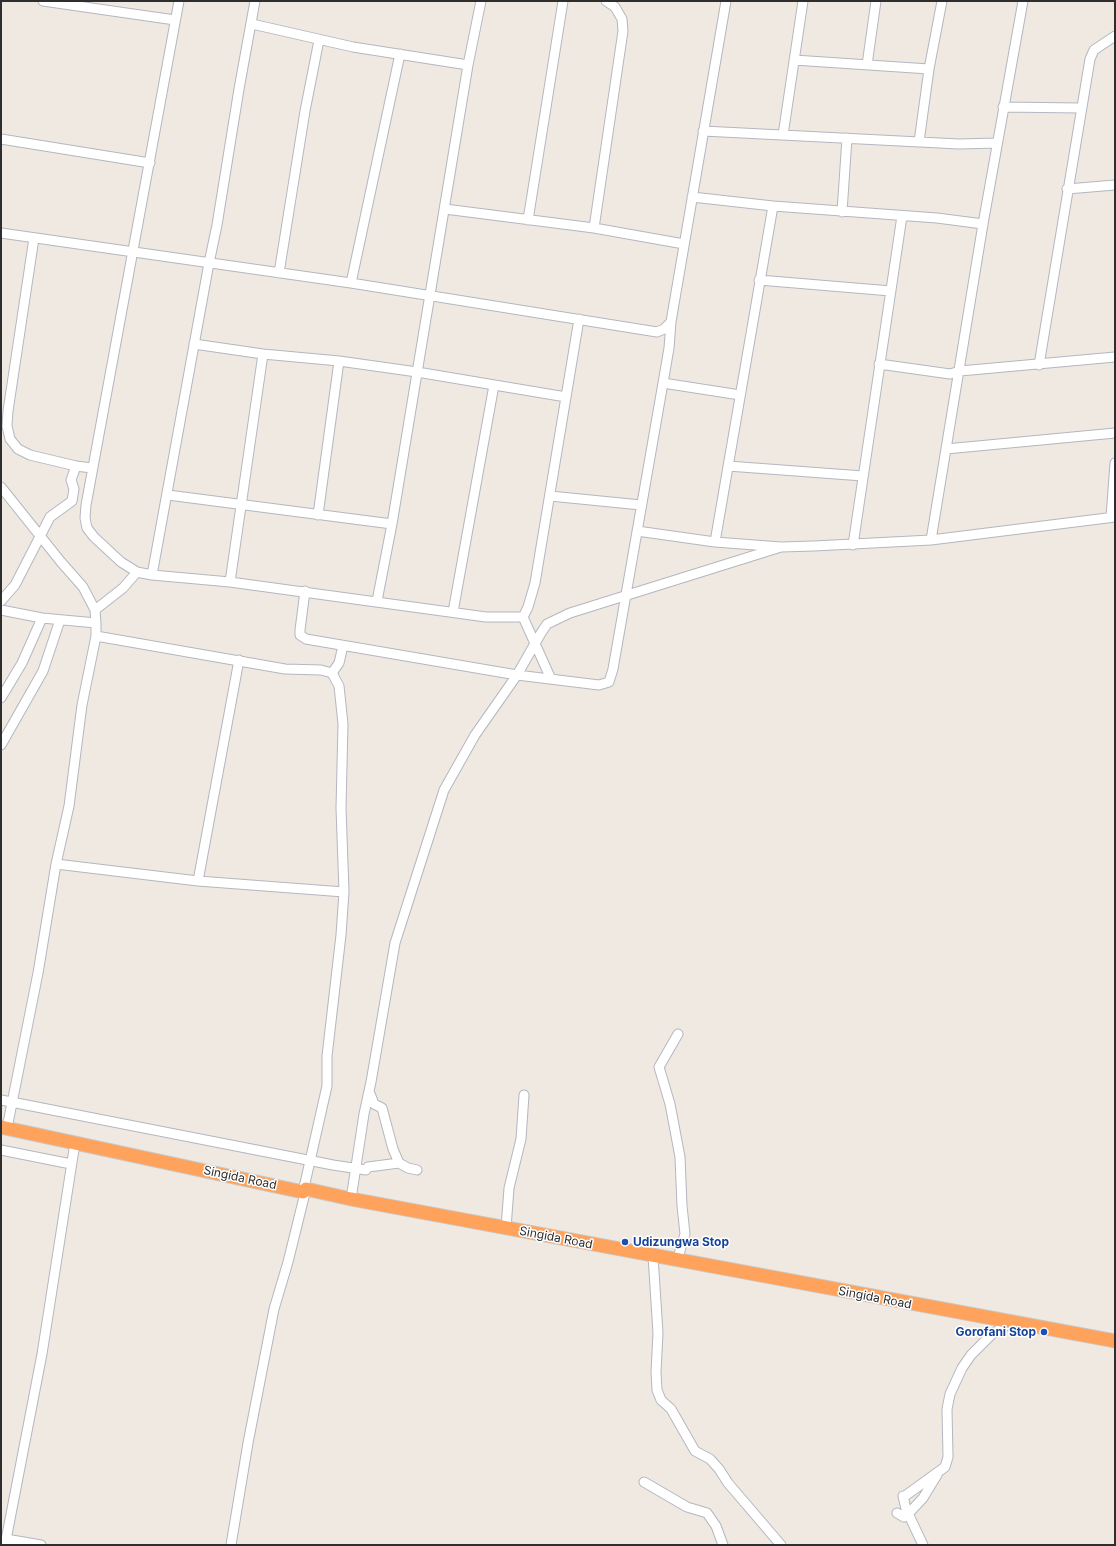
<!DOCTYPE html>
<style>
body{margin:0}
#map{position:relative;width:1116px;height:1546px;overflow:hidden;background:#efe9e1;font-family:Inter,sans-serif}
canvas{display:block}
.frame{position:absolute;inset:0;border:2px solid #2e2e2e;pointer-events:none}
</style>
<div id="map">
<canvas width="1116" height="1546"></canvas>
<div class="frame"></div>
</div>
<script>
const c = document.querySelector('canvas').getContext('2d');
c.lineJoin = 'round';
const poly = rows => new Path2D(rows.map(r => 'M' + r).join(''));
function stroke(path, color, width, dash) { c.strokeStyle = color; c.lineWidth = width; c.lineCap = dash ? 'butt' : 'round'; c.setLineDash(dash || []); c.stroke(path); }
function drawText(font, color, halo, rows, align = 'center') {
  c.font = font + ' Inter,sans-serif'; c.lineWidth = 3; c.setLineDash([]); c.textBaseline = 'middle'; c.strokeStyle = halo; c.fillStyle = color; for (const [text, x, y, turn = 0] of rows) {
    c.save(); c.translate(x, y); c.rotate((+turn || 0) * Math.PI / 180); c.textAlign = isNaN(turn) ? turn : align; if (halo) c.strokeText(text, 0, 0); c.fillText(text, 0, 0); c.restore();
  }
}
const minor = poly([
 [43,1,175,20],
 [179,1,86,505,85,518,87,528,94,537,121,562,137,572,152,575,230,582,486,617,523,617,528,607,535,583,579,319],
 [252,24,353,47,468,65],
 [794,60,929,69],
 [867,65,876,1],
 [1003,107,1080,108],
 [703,131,959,144,997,143],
 [783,135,803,1],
 [1,139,150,163],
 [919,142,929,69,942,1],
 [1067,189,1115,185],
 [692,197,773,206,937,218,983,224],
 [445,209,594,228,684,244],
 [842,212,847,138],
 [528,220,563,1],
 [594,228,623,31,622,19,615,7,606,1],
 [1,233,351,283,657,332,664,329,671,322,673,310,726,1],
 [34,238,8,411,7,426,10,439,18,449,30,455,76,466,92,468],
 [279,273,305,111,319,40],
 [759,280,891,291],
 [351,283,400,54],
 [194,344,263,354,339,361,417,372,566,397],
 [879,364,950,374,960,371,1115,357],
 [1039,365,1090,59,1094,50,1115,36],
 [663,383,740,395],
 [946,449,1115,433],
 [728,466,863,476],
 [1,487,61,562,83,587,95,610,96,623,96,636,82,705,69,806,56,864,38,973,7,1128],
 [168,495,392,524],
 [550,496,641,505],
 [318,515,339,361],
 [1111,517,1115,463],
 [637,531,715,542,781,547,814,546,931,540,1115,517],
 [931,540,983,224,1023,1],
 [715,542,773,206],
 [853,545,902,216],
 [152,575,209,263,217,225,239,89,255,1],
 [230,582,263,354],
 [305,591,300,630,300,635,306,639,517,675,599,685,609,682,613,669,663,383,669,348,671,322],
 [1,601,15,585,50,517,72,501,74,489,71,480,76,466],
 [377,601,392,524,468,65,481,1],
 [1,610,42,618,96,623],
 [95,610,123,588,137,572],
 [453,612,494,385],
 [523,617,551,679],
 [96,636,285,669,321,670,332,673,339,686,343,724,341,808,344,892,341,935,327,1056,327,1086,303,1192],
 [332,673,339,663,343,646],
 [1,698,22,663,42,618],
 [1,745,43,671,60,620],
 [56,864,198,881,344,892],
 [198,881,239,660],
 [369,1091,374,1104,382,1108,393,1149,399,1163,408,1168,417,1170],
 [1,1100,333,1165,366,1170,368,1167,399,1163],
 [1,1150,71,1164],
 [351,1199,364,1114,371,1082,395,943,444,790,475,735,517,675,541,633,547,624,570,613,781,547],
 [506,1228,509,1188,521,1139,524,1095],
 [653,1256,658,1333,656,1372,657,1390,661,1400,671,1409,695,1451,710,1459,719,1469,728,1483,781,1545],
 [677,1261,685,1234,682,1206,680,1157,670,1104,659,1067,678,1034],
 [644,1482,687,1507,707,1513,716,1526,723,1545],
 [897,1513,904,1517,909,1513,923,1498,937,1475],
 [6,1539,41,1545],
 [5,1545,42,1354,75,1143],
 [231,1545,248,1443,274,1309,288,1262,306,1189],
 [923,1545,906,1509,903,1496,905,1496,945,1467,948,1457,947,1409,950,1394,962,1368,971,1355,992,1334,1012,1322]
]);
const highway = poly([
 [1,1127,303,1192,306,1189,351,1199,1115,1341]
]);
const markers = [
 [625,1242,4,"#1a4fb4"],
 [1044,1332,4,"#1a4fb4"]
];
const streetNames = [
 ["Singida Road",240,1178,12],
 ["Singida Road",556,1238,11],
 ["Singida Road",875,1298,11]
];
const transitNames = [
 ["Udizungwa Stop",633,1242],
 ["Gorofani Stop",1036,1332,"right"]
];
stroke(minor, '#b4b7c1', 11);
stroke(highway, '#c9c9c9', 15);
stroke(minor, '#fff', 9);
stroke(highway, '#ffa35c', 13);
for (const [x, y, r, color] of markers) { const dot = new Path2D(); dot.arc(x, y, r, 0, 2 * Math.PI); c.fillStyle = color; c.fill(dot); stroke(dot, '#fff', 1.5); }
drawText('12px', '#2e2e2e', '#fff', streetNames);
drawText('bold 12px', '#164399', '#fff', transitNames, 'left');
</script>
